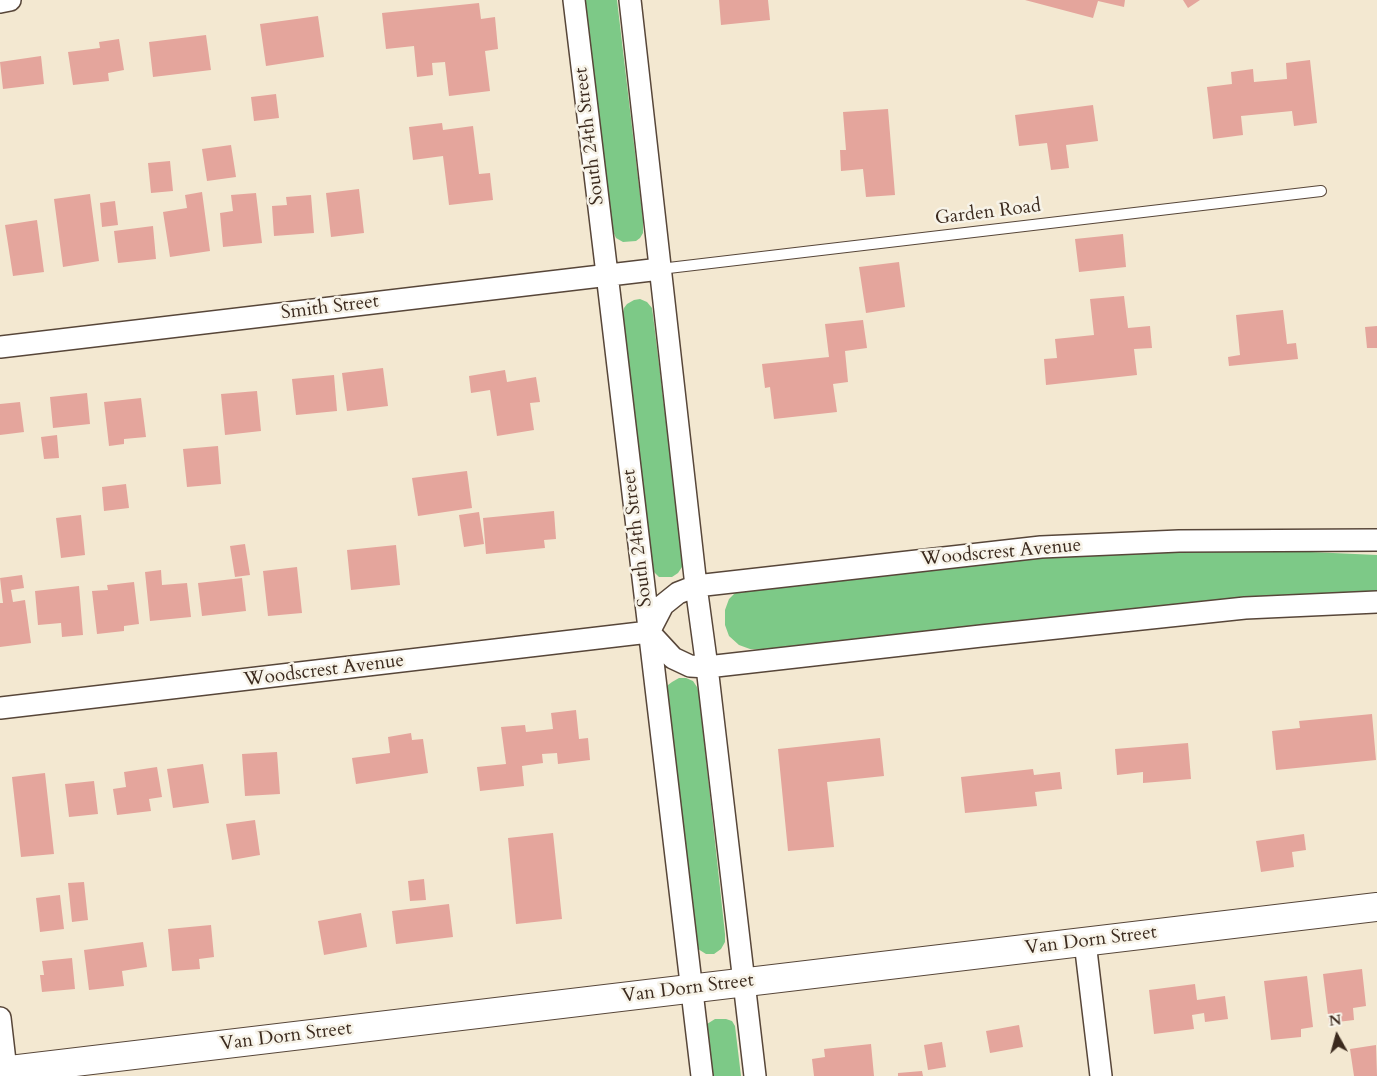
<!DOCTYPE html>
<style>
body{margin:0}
#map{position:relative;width:1377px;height:1076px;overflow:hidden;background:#f3e8d1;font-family:Cardo,serif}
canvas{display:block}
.north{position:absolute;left:1312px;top:1011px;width:50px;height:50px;-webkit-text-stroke:4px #f7f3e8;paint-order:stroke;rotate:353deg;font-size:14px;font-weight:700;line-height:20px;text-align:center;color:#3b2a1e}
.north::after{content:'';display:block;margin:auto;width:18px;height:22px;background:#3b2a1e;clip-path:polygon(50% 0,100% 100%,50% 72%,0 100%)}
</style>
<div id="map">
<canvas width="1377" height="1076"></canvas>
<div class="north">N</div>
</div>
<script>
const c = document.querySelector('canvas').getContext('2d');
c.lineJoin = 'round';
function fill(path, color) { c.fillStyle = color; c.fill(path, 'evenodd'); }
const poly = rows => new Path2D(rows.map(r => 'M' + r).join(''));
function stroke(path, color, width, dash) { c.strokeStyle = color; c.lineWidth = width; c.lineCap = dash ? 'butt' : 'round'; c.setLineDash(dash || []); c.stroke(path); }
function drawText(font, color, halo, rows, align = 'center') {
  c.font = font + ' Cardo,serif'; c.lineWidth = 5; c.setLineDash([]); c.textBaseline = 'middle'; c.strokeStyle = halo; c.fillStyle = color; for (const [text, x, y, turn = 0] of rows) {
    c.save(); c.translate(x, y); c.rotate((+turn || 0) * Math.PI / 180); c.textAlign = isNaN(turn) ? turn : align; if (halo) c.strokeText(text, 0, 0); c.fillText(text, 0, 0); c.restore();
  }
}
const green = poly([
 [585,0,617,0,643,220,643,233,640,238,636,241,623,242,616,238,611,227],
 [640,299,647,302,652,308,653,315,683,561,682,567,678,573,672,577,659,577,654,572,651,565,622,317,624,308,627,304,634,300],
 [1112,551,1311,552,1377,555,1377,593,1263,598,1104,612,763,650,750,649,739,645,729,636,725,625,725,610,729,599,736,592,756,584],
 [679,678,686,678,693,681,697,687,699,694,725,934,725,942,721,949,714,954,706,954,698,949,694,941,666,692,668,685,672,682],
 [715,1019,726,1019,732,1021,735,1026,741,1076,710,1076,705,1028,707,1024]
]);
const building = poly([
 [719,0,768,0,770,20,721,25],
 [1025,0,1125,0,1124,7,1098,1,1093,18],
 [1183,0,1200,0,1188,8],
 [479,3,481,19,495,17,498,49,485,51,490,91,449,96,445,62,432,63,433,75,417,77,414,46,386,49,382,13],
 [318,16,324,57,266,66,260,24],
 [206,35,211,70,153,77,149,42],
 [119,39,124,70,108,73,109,81,73,85,68,52,100,48,99,42],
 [41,56,44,84,3,89,0,62],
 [1310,60,1317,123,1294,126,1292,111,1241,116,1243,135,1213,139,1207,87,1232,84,1231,72,1253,69,1254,82,1287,79,1286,63],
 [276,94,279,118,254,121,251,97],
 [1093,105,1098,141,1066,145,1069,168,1051,170,1047,143,1019,146,1015,115],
 [888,109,895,195,866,197,863,169,841,171,840,150,846,150,843,112],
 [442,123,443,130,473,126,479,174,490,173,493,200,449,205,443,156,413,160,409,127],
 [231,145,236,177,207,181,202,149],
 [170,161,173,191,151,193,148,163],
 [359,189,364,233,331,237,326,193],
 [202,192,210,251,170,257,163,212,187,208,185,195],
 [256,193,262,243,223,247,220,213,233,211,231,195],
 [90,194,99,261,63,267,54,199],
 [311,195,314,233,274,236,272,206,287,205,286,197],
 [115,201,118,225,102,227,100,203],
 [37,220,44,272,13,276,5,225],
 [153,226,156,259,118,263,114,231],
 [1123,234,1126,267,1079,272,1075,239],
 [899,262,905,307,866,313,859,267],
 [1124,296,1128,328,1150,326,1152,348,1134,349,1137,375,1046,385,1044,359,1057,358,1055,339,1094,335,1090,299],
 [1283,310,1287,344,1296,343,1298,359,1229,366,1228,357,1240,355,1236,315],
 [863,320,867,348,845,351,848,382,833,384,837,412,774,419,770,387,765,388,762,364,829,357,825,324],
 [1377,326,1377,348,1367,348,1365,327],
 [383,368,388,406,347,411,342,373],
 [505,370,507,382,536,377,540,402,530,403,534,430,497,436,490,390,471,393,469,376],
 [334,375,337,411,296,415,292,379],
 [257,391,261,431,225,435,221,394],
 [87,393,90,424,53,428,50,397],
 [141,398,146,437,124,439,124,444,109,446,104,402],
 [20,402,24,432,0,435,0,404],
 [57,435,59,458,44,459,41,437],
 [218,446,221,484,187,487,183,449],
 [467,471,472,508,418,516,412,478],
 [126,484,129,508,104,511,102,487],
 [554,511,556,539,544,540,545,548,486,554,483,518],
 [479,512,484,544,464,547,459,515],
 [81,515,85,555,61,558,56,518],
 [245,544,250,575,235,577,230,546],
 [396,545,400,585,351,590,347,550],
 [297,567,302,613,268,616,263,571],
 [161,570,162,585,187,583,191,617,150,621,145,572],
 [22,575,24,588,11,590,13,602,25,600,31,643,0,647,0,603,3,603,0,578],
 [242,578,246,611,202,616,198,583],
 [134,582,139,624,124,626,124,631,97,634,92,591,108,590,107,585],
 [79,586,83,635,62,637,61,623,38,625,35,591],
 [576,710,579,739,588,738,590,760,558,764,557,753,542,754,543,763,522,766,524,786,480,791,477,767,506,764,501,727,525,725,526,732,553,729,551,713],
 [1372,714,1376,760,1276,770,1272,731,1300,728,1299,721],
 [411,733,412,740,423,739,428,773,356,784,352,758,390,753,388,737],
 [880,738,884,776,827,782,834,847,788,851,778,749],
 [1188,743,1191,779,1143,783,1143,772,1117,775,1115,749],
 [277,752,280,794,245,796,242,754],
 [203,764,209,803,173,808,167,769],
 [157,767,162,797,149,799,151,811,117,815,113,789,126,787,124,772],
 [1033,769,1034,775,1060,772,1062,789,1035,792,1037,806,965,813,961,777],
 [45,773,54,854,21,857,12,777],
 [94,781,98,814,69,817,65,784],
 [255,820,260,855,232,860,226,824],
 [553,833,562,919,516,924,508,838],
 [1304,834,1306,850,1292,852,1294,867,1261,872,1256,841],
 [424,879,426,900,410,901,408,881],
 [84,882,88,920,72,922,68,883],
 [60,895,64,929,40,932,36,898],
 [449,904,453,937,396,944,392,911],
 [361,913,367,947,324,955,318,921],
 [211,925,214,957,199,959,200,969,172,971,168,929],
 [143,942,147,967,122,971,124,986,89,990,84,950],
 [72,958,75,989,42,992,40,975,44,975,42,961],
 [1362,969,1366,1006,1353,1008,1354,1020,1329,1023,1323,974],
 [1307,976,1313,1027,1301,1029,1301,1037,1271,1040,1264,981],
 [1195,984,1197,1000,1225,996,1228,1019,1205,1022,1204,1013,1192,1015,1194,1029,1154,1034,1149,990],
 [1019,1025,1023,1047,990,1053,986,1031],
 [942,1042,946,1067,928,1070,924,1045],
 [871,1044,874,1076,814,1076,812,1059,825,1057,824,1049],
 [1376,1045,1377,1076,1354,1076,1350,1049],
 [922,1071,923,1076,898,1076,898,1073]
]);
const lane = poly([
 [660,269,1321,191]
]);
const street = poly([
 [574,0,610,299,702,1076],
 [630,0,696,586,707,667,755,1076],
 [0,2,10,0],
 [0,347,660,269],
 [649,632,663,605,678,593,696,586,1041,547,1179,541,1377,540],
 [649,632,673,658,690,666,707,667,981,636,1245,608,1377,602],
 [0,708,649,632],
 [1085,942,1101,1076],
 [0,1018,6,1070]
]);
const secondary = poly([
 [0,1071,1377,907]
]);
const streetNames = [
 ["South 24th Street",590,136,-97],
 ["Garden Road",988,213,-7],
 ["Smith Street",330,308,-7],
 ["South 24th Street",638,538,-97],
 ["Woodscrest Avenue",1001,553,-5],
 ["Woodscrest Avenue",324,671,-7],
 ["Van Dorn Street",1091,941,-7],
 ["Van Dorn Street",688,989,-7],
 ["Van Dorn Street",286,1037,-7]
];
fill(green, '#7dc987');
fill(building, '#e4a59c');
stroke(lane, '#574639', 12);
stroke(street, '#574639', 24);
stroke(secondary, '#574639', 30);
stroke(lane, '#fff', 10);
stroke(street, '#fff', 21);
stroke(secondary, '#fff', 28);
drawText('19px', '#3b2a1e', '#f7f3e8', streetNames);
</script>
